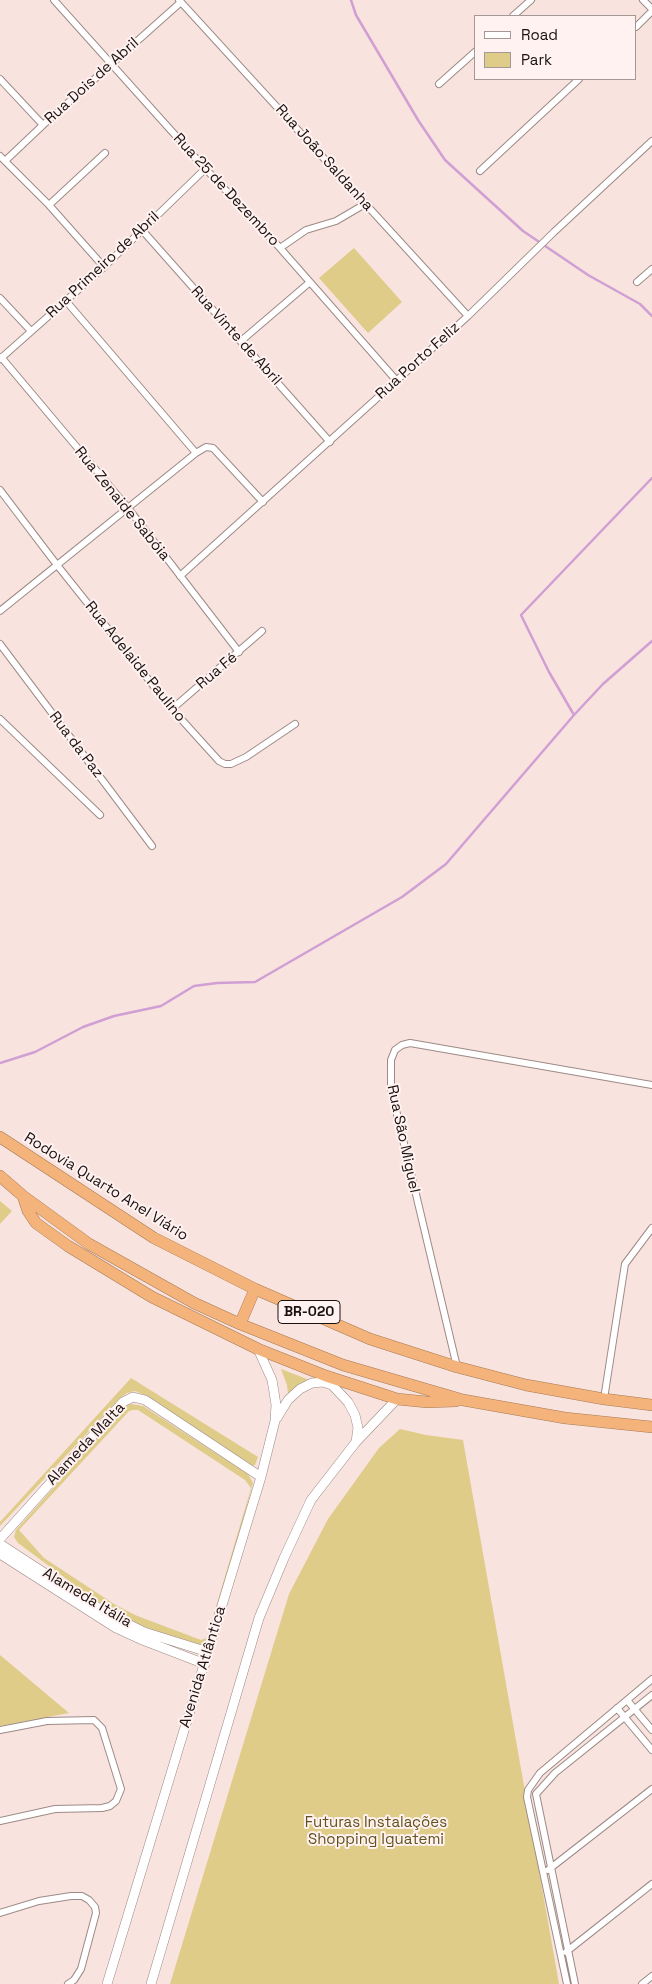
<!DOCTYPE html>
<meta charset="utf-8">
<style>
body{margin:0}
#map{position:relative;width:652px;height:1984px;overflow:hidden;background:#f8e3df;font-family:"Space Grotesk",sans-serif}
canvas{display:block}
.legend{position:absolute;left:474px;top:15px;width:162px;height:65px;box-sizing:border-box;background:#fff2f0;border:1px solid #a39896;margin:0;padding:6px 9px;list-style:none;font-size:15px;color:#181110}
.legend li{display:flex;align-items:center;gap:10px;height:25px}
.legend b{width:25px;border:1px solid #a39896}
</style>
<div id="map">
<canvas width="652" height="1984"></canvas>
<ul class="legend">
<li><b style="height:6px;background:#fff"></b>Road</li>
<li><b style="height:14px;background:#dfcc88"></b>Park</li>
</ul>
</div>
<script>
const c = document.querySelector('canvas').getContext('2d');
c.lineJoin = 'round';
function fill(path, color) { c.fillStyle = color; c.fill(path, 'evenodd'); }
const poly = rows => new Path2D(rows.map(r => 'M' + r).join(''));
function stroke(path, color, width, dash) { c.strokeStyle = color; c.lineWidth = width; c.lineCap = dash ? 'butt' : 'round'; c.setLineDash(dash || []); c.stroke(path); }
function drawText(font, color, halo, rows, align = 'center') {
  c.font = font + ' "Space Grotesk",sans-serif'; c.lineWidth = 4; c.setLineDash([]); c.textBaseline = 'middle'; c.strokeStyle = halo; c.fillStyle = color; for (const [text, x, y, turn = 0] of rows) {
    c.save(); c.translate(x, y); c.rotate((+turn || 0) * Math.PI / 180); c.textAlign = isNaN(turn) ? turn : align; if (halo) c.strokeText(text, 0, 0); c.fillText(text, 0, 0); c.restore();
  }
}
const green = poly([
 [354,248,402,302,368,333,319,278],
 [0,1201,12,1211,0,1224],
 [281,1369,312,1381,290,1399,288,1394,287,1385],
 [131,1378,258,1457,255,1465,251,1466,147,1396,135,1391,127,1393,120,1398,0,1526,0,1522],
 [131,1404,143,1406,248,1474,253,1483,208,1648,161,1634,111,1612,18,1543,14,1537,16,1530,126,1406],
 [133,1410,138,1410,245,1480,251,1488,208,1634,206,1638,201,1640,135,1615,114,1604,44,1558,19,1530,129,1411],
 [400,1429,426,1435,463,1440,559,1984,170,1984,289,1594,328,1519,379,1448],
 [0,1655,69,1713,0,1726]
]);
const stream = poly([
 [351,0,356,15,418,120,445,160,523,231,588,275,640,304,652,316],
 [574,715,549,672,521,615,652,478],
 [0,1063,35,1052,83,1027,114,1016,161,1006,194,986,217,983,255,982,402,897,446,864,574,715,603,684,652,641]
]);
const street = poly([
 [54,0,202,165,280,248,396,380],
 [179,0,468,316],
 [643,0,652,9],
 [513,16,531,0],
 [636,27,652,11],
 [0,79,43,125],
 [439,84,476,51],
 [0,156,49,205,104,267],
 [5,161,43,125,181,2],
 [480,171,579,79],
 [49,205,105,153],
 [142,230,330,442],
 [280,248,306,230,336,221,365,204],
 [637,282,652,269],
 [0,298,31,331],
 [66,301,196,453],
 [241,341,310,282],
 [1,357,128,508,239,652],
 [0,359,104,267,205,169],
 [0,490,57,565,172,709,219,761,225,764,231,764,246,757,295,724],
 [180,576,468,316,554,232,652,141],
 [0,611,196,453,206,447,213,448,263,502],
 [0,644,152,846],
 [172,709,262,631],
 [0,719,100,815],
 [457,1367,391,1089,391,1060,395,1050,402,1045,410,1043,652,1085],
 [604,1399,625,1264,652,1228],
 [627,1700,652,1730],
 [617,1708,652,1750],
 [0,1730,47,1721,94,1720,102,1728,121,1789,116,1801,110,1806,102,1808,55,1809,0,1821],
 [548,1870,652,1789],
 [0,1913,39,1901,71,1896,82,1896,89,1900,95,1907,96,1913,81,1969,74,1980,68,1984],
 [566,1952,652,1884],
 [567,1984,527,1797,528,1790,540,1773,652,1679],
 [575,1984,536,1794,555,1773,652,1695],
 [642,1984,652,1976]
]);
const secondary = poly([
 [277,1418,288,1400,300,1389,312,1383,323,1382,332,1385,348,1402,355,1415,358,1428,356,1442],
 [0,1539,123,1402,133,1397,145,1400,261,1477],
 [0,1544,95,1606,122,1621,144,1632,208,1652],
 [0,1554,116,1628,140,1639,205,1664],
 [107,1984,261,1477,275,1421,276,1405,274,1392,272,1380,258,1349],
 [151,1984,259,1618,284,1558,311,1500,356,1442,397,1399]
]);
const highway = poly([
 [0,1137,154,1238,255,1289,370,1339,457,1367,526,1385,604,1399,652,1405],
 [0,1176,23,1196,89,1244,194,1303,240,1324,343,1365,463,1400,565,1418,652,1427],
 [23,1196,28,1211,36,1223,68,1246,152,1297,258,1349,326,1376,397,1399,427,1402,456,1401],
 [240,1324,255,1289]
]);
const shields = [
 [309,1312,62]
];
const shieldNames = [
 ["BR-020",309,1312]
];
const streetNames = [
 ["Rua Dois de Abril",92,81,-42],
 ["Rua João Saldanha",324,158,48],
 ["Rua 25 de Dezembro",226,190,47],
 ["Rua Primeiro de Abril",103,265,-43],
 ["Rua Vinte de Abril",236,336,48],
 ["Rua Porto Feliz",418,361,-42],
 ["Rua Zenaide Sabóia",122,504,51],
 ["Rua Adelaide Paulino",135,662,51],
 ["Rua Fé",217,671,-40],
 ["Rua da Paz",76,745,53],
 ["Rua São Miguel",403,1139,78],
 ["Rodovia Quarto Anel Viário",106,1187,32],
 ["Alameda Malta",86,1444,-47],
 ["Alameda Itália",87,1598,31],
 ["Avenida Atlântica",203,1667,-73]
];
const parkNames = [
 ["Futuras Instalações",376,1823],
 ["Shopping Iguatemi",376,1840]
];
fill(green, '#dfcc88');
stroke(stream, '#d09fd3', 2.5);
stroke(street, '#9d8a86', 8);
stroke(secondary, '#9d8a86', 10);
stroke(highway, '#a67a55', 12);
stroke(street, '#fff', 6);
stroke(secondary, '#fff', 9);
stroke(highway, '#f3b37a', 11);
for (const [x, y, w] of shields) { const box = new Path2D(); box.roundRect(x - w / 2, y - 11.5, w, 23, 4); c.fillStyle = '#fff2f0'; c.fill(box); stroke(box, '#181110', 1); }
drawText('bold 14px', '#181110', null, shieldNames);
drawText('15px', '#181110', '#fff2f0', streetNames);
drawText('15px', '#60521d', '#fff2f0', parkNames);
</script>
